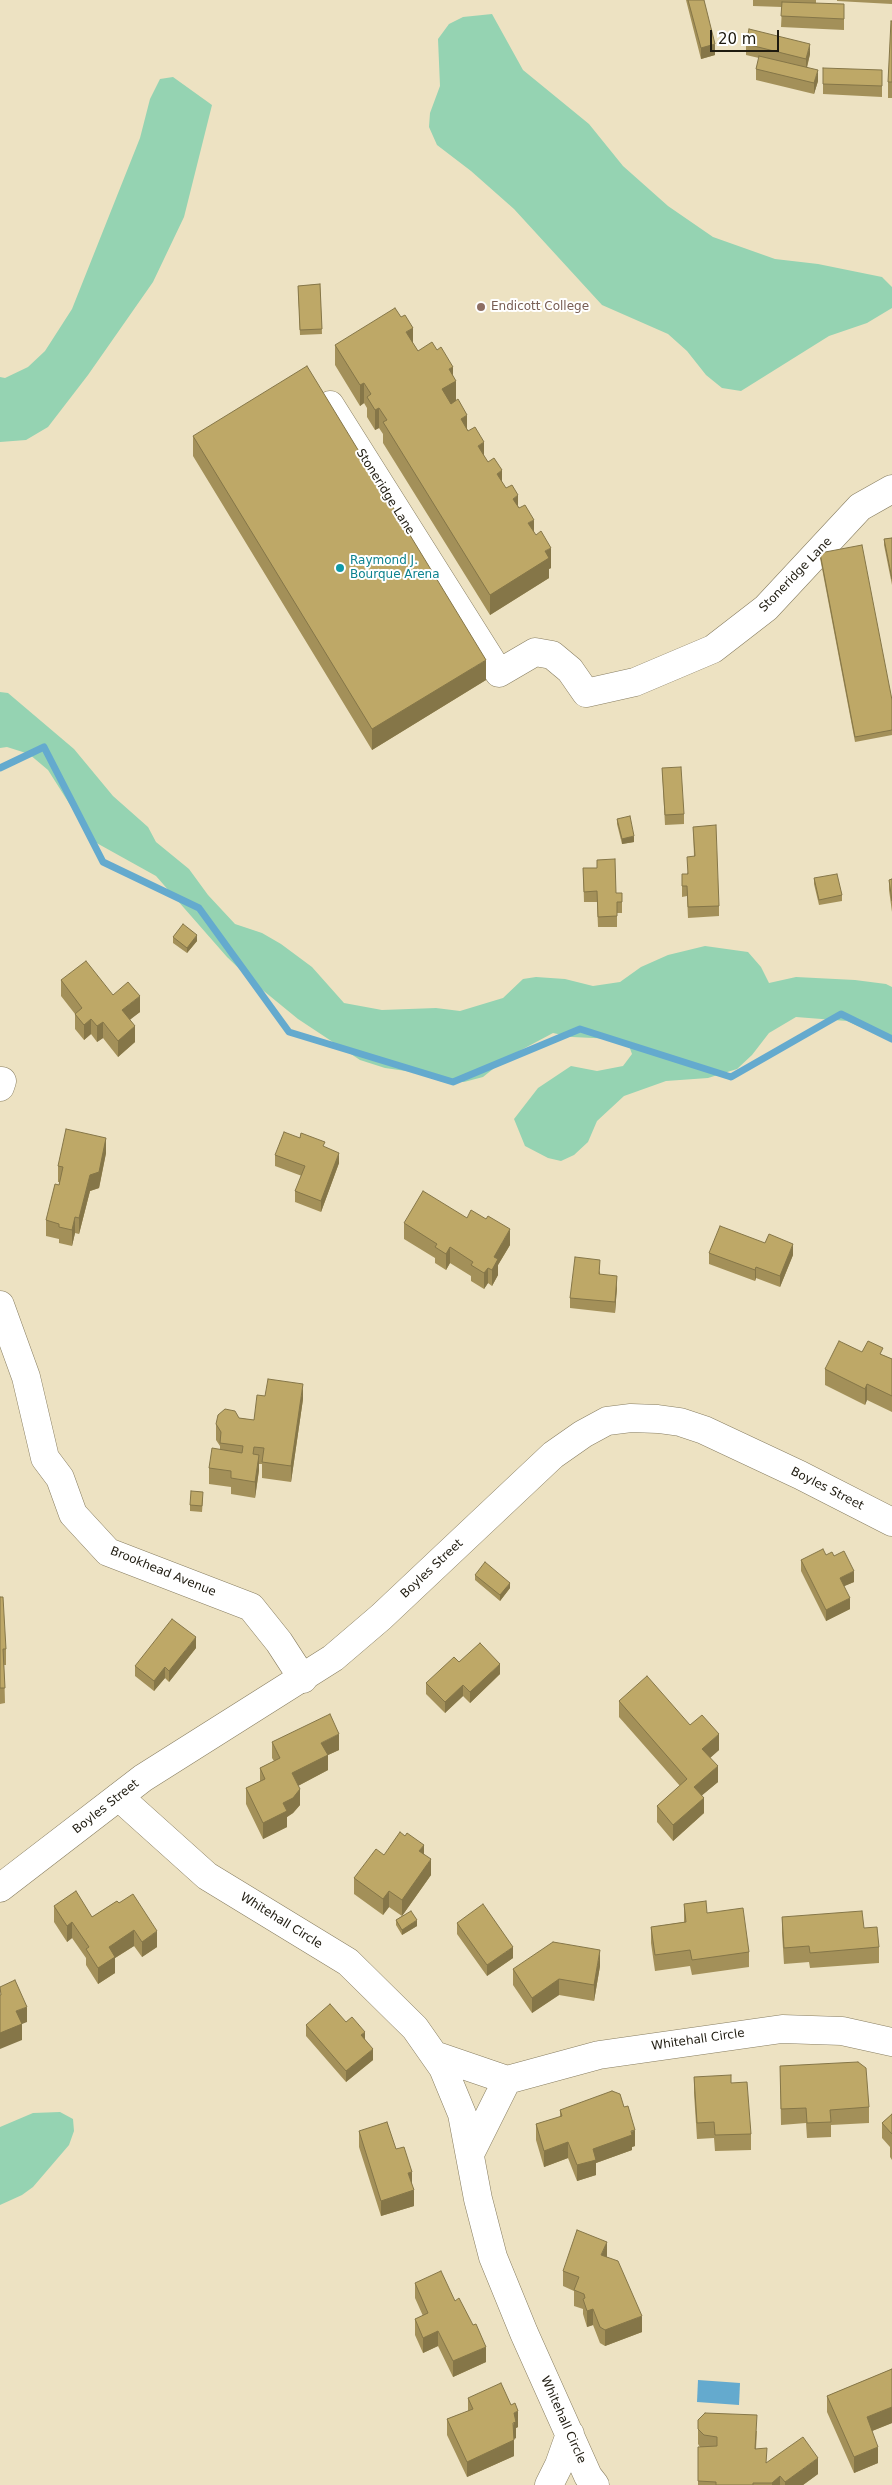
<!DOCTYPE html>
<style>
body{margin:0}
#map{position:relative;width:892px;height:2485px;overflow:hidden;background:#ede2c2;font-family:"DejaVu Sans",sans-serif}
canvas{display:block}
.scale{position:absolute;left:710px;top:30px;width:69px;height:22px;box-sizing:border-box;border:2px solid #1e1a0f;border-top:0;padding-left:6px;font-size:15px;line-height:18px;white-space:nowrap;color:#1e1a0f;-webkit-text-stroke:4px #fff;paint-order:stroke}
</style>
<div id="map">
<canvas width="892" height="2485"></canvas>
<div class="scale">20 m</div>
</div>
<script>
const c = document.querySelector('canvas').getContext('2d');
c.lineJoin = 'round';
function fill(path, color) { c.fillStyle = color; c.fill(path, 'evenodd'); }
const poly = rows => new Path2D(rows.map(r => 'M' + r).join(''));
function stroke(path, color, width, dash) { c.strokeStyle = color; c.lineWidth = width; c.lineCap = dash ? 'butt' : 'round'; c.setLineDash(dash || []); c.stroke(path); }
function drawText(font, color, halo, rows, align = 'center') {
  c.font = font + ' "DejaVu Sans",sans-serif'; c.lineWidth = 4; c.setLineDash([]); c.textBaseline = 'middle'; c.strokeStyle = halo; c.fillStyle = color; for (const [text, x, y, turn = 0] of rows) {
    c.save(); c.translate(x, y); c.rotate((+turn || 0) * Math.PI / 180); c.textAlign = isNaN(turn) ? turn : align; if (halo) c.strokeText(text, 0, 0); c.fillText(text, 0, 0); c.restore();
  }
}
const green = poly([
 [492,14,523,70,589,124,623,166,668,206,713,237,775,259,818,264,882,277,892,287,892,308,867,323,829,336,741,391,722,388,706,375,687,351,668,334,602,305,514,209,471,171,437,145,429,127,430,113,440,86,438,39,449,24,463,17],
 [173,77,212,105,184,217,153,282,88,375,48,427,26,440,0,442,0,377,5,378,28,367,45,351,72,309,140,138,150,99,160,79],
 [0,692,8,693,74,749,113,796,148,827,156,842,189,869,208,895,235,924,262,933,281,944,312,967,344,1003,382,1010,436,1008,460,1011,503,998,523,979,536,977,565,979,593,986,620,982,641,967,668,955,705,946,748,952,761,967,769,983,796,977,855,980,886,984,892,987,892,1041,847,1021,796,1017,769,1033,752,1055,737,1069,708,1078,666,1081,624,1096,597,1121,588,1142,574,1155,561,1161,548,1158,525,1146,514,1119,538,1088,571,1066,597,1071,623,1066,632,1054,628,1043,615,1039,572,1037,553,1033,508,1057,483,1077,464,1082,443,1082,413,1072,385,1068,360,1060,298,1019,254,983,227,957,156,876,93,841,48,770,29,754,7,747,0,748],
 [60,2112,73,2119,74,2131,69,2145,33,2187,22,2195,0,2205,0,2127,33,2113]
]);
const water = poly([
 [698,2380,740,2383,739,2405,697,2402]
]);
const stream = poly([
 [0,768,44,747,103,862,199,908,289,1032,453,1082,580,1029,731,1077,841,1014,892,1039]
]);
const street = poly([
 [330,405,499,673,535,652,552,655,570,670,586,693,635,682,713,649,766,608,860,507,892,489],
 [0,1087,2,1081],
 [0,1305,26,1377,45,1458,60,1478,73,1514,108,1552,251,1607,279,1642,303,1679],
 [119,1797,207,1876,348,1962,415,2028,443,2068,462,2114,478,2199,493,2257,524,2333,588,2476,595,2485],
 [434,2055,507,2080,599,2055,782,2029,842,2031,892,2042],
 [470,2154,507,2080],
 [549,2485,559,2465,570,2434]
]);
const secondary = poly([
 [0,1888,143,1778,333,1658,381,1617,553,1455,583,1434,607,1421,631,1418,658,1419,680,1422,704,1430,800,1475,892,1522]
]);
const wall = poly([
 [686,0,704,0,715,55,701,59],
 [753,0,816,0,816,3,844,15,844,30,781,27,782,7,753,6],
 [837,0,892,0,892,4,837,1],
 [892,21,892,98,888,98,888,82],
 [746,44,810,54,807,68,818,81,814,94,756,80,756,69,759,58,746,55],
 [882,70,882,97,823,94,823,84],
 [320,284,322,334,300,335,298,286],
 [413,343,418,351,453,377,456,400,467,429,484,457,518,506,534,533,551,568,549,569,549,578,490,615,383,443,383,434,379,428,375,430,367,417,367,408,364,403,360,406,335,365,335,345],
 [193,436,486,680,372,750,193,456],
 [892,538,892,585,884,545,884,539],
 [820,553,892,700,892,735,855,742,820,558],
 [662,768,684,814,684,824,665,825],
 [617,819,634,842,622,844,617,824],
 [693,827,719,906,719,916,688,918,687,896,682,897,682,874,687,874,694,856],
 [583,868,616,893,622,893,622,913,617,913,617,927,598,927,597,902,584,902],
 [814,878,842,895,842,901,819,905,814,884],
 [892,879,892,912,889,890,889,880],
 [173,937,197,941,187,953,173,943],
 [61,980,113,995,140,1012,130,1019,135,1042,118,1057,103,1038,97,1042,91,1034,84,1040,75,1029,75,1014,61,996],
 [325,1147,339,1163,321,1212,295,1202,295,1191,302,1176,275,1166,275,1155],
 [106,1153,99,1188,90,1191,79,1234,75,1233,72,1246,59,1243,59,1239,46,1236,46,1220,60,1182,58,1182,58,1166],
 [404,1223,510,1245,498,1265,498,1275,492,1286,488,1283,484,1289,471,1281,471,1276,450,1263,446,1270,435,1263,435,1258,404,1239],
 [709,1253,793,1255,780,1287,756,1278,755,1281,709,1264],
 [600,1271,600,1274,617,1287,615,1313,570,1308,570,1298],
 [862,1352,883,1355,892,1359,892,1412,867,1400,865,1405,825,1385,825,1369],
 [303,1399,291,1482,262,1478,262,1464,259,1464,259,1470,255,1498,231,1494,231,1487,209,1484,209,1468,220,1449,220,1446,216,1440,216,1424,239,1418,254,1420],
 [203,1497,202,1512,190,1511,190,1505],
 [826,1555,834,1556,854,1582,844,1586,850,1609,826,1621,801,1571,801,1560],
 [475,1575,510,1588,500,1601,475,1580],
 [0,1597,6,1649,6,1665,4,1665,5,1703,0,1704],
 [196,1648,169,1682,165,1678,154,1691,135,1676,135,1666],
 [459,1662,500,1674,470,1703,463,1696,445,1713,426,1694,426,1683],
 [619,1701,690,1725,719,1750,710,1758,718,1782,702,1795,704,1813,673,1841,657,1822,657,1806,680,1786,619,1717],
 [272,1742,339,1750,328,1755,328,1770,298,1786,300,1805,293,1813,287,1817,287,1827,263,1839,246,1804,246,1788,260,1782,260,1768,274,1761,272,1758],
 [424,1854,431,1875,402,1916,417,1926,402,1935,396,1925,396,1920,402,1916,389,1907,383,1915,354,1894,354,1878,384,1855],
 [117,1901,157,1947,142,1957,134,1946,115,1958,115,1973,98,1984,86,1965,86,1958,72,1938,67,1942,54,1922,54,1906,92,1917],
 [684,1904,707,1913,749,1952,749,1967,692,1975,690,1966,655,1971,651,1943,651,1927,684,1922],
 [782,1917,864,1928,879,1947,879,1963,810,1968,809,1962,784,1964,782,1933],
 [457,1923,513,1958,487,1976,457,1934],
 [600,1966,594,2001,559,1995,532,2013,513,1985,513,1969],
 [346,2022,365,2039,373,2060,346,2082,306,2036,306,2025],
 [780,2066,869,2107,869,2123,831,2125,831,2137,807,2138,806,2123,781,2125],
 [694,2077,731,2083,751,2134,751,2150,715,2151,714,2138,697,2139,694,2093],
 [560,2110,635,2146,632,2147,632,2150,596,2163,596,2175,577,2181,568,2158,544,2167,536,2140,536,2124,560,2117],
 [892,2114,892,2160,890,2157,890,2147,882,2138,882,2123],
 [359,2131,396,2149,412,2184,414,2206,381,2216,359,2147],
 [607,2257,642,2332,605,2346,600,2343,593,2325,587,2327,583,2314,583,2309,574,2306,574,2291,563,2286,563,2271],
 [415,2283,455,2301,486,2362,453,2377,438,2346,423,2353,415,2335,415,2319,423,2316,415,2298],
 [892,2369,892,2423,872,2431,878,2463,854,2473,827,2412,827,2396],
 [468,2398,518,2427,516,2428,516,2438,514,2439,514,2456,467,2477,447,2435,447,2419,468,2411],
 [698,2429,757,2431,756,2449,766,2463,818,2474,803,2485,698,2485,698,2447,700,2447,698,2444]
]);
const shadedWall = poly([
 [715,44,715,55,701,59,701,48],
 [810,44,810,54,806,70,806,59],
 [818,70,818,81,814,94,814,83],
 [413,328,413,348,406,332],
 [453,367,453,382,456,381,456,401,442,410,442,389,449,369],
 [364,383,364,403,360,406,360,385],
 [379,408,379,428,375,430,375,410],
 [467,415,467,435,461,419],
 [484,442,484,463,478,446],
 [502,470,502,491,497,474],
 [518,495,518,516,513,499],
 [534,520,534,540,528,523],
 [551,548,551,568,549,569,549,578,490,615,490,595,545,551],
 [486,660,486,680,372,750,372,729],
 [634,836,634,842,622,844,622,839],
 [197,935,197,941,187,953,187,948],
 [140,996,140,1012,122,1026,122,1010],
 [91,1019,91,1034,84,1040,84,1025],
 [103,1022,103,1038,97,1042,97,1026],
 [135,1026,135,1042,118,1057,118,1041],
 [106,1138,106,1153,99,1188,90,1191,79,1234,79,1218,90,1175],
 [339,1153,339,1163,321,1212,321,1201],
 [75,1217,75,1233,72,1246,72,1230],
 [510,1229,510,1245,498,1265,498,1275,492,1286,492,1270,494,1257],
 [793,1244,793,1255,780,1287,780,1276],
 [450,1247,450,1263,446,1270,446,1254],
 [756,1267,756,1278,755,1281,755,1270],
 [488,1268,488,1283,484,1289,484,1273],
 [617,1276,617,1287,615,1313,615,1302],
 [303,1384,303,1399,291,1482,291,1466],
 [867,1384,867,1400,865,1405,865,1389],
 [259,1455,259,1470,255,1498,255,1482],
 [854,1571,854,1582,840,1588,840,1578],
 [510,1583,510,1588,500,1601,500,1595],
 [850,1598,850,1609,826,1621,826,1610],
 [196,1637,196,1648,169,1682,169,1671],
 [500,1664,500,1674,470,1703,470,1692],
 [165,1667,165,1678,154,1691,154,1681],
 [463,1685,463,1696,445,1713,445,1702],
 [339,1734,339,1750,328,1755,328,1770,292,1789,292,1773,321,1743],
 [719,1734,719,1750,702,1765,702,1749],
 [718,1766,718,1782,694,1802,694,1787],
 [300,1789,300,1805,293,1813,287,1817,287,1827,263,1839,263,1823,283,1803],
 [704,1798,704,1813,673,1841,673,1825],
 [424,1845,424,1860,419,1851],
 [431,1859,431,1875,402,1916,402,1900],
 [389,1891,389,1907,383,1915,383,1899],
 [417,1920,417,1926,402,1935,402,1930],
 [72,1922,72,1938,67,1942,67,1926],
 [134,1930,134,1946,115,1958,115,1973,98,1984,98,1968,109,1947],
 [157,1931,157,1947,142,1957,142,1942],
 [513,1947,513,1958,487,1976,487,1965],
 [600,1950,600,1966,594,2001,594,1985],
 [559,1979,559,1995,532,2013,532,1998],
 [27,2007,27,2022,22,2024,22,2040,0,2049,0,2033,16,2011],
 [365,2032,365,2043,361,2035],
 [373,2049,373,2060,346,2082,346,2071],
 [635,2130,635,2146,632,2147,632,2150,596,2163,596,2175,577,2181,577,2165,593,2149],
 [568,2142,568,2158,544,2167,544,2151],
 [412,2172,412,2188,408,2173],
 [414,2190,414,2206,381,2216,381,2201],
 [607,2242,607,2258,601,2255],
 [593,2309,593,2325,587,2327,587,2311],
 [642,2316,642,2332,605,2346,605,2330],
 [438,2331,438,2346,423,2353,423,2338],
 [486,2347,486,2362,453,2377,453,2361],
 [892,2407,892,2423,867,2433,867,2417],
 [518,2411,518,2427,516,2428,516,2438,513,2439,514,2413],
 [514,2440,514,2456,467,2477,467,2462],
 [878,2447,878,2463,854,2473,854,2457],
 [818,2458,818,2474,803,2485,785,2485,785,2482],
 [780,2476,780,2485,772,2485,772,2483]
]);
const building = poly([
 [688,0,704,0,715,44,701,48,688,0],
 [782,2,844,4,844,19,781,16,782,2],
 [891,21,892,21,892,82,888,82,891,21],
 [749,29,810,44,806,59,746,44,749,29],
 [759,56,818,70,814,83,756,69,759,56],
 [823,68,882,70,882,86,823,84,823,68],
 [320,284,322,329,300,330,298,286,320,284],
 [395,308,401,317,405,315,413,328,406,332,418,351,432,342,437,350,441,347,453,367,449,369,456,381,442,389,451,404,458,399,467,415,461,419,468,431,475,427,484,442,478,446,488,462,494,458,502,470,497,474,506,488,512,485,518,495,513,499,519,508,525,505,534,520,528,523,536,535,541,531,551,548,545,551,549,558,490,595,383,422,387,420,379,408,375,410,367,397,371,394,364,383,360,385,335,345,395,308],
 [307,366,486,660,372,729,193,436,307,366],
 [892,538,892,579,884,539,892,538],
 [862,545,892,700,892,730,855,737,820,553,862,545],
 [681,767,684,814,665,815,662,768,681,767],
 [630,816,634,836,622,839,617,819,630,816],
 [716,825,719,906,688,907,687,886,682,886,682,874,688,874,687,857,695,856,693,827,716,825],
 [615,859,616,893,622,893,622,902,617,902,617,916,598,917,597,891,584,892,583,868,597,868,597,860,615,859],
 [837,874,842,895,819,900,814,878,837,874],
 [892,879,892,901,889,880,892,879],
 [183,924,197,935,187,948,173,937,183,924],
 [86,961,113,995,128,982,140,996,122,1010,135,1026,118,1041,103,1022,97,1026,91,1019,84,1025,75,1014,82,1008,61,980,86,961],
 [66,1129,106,1138,99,1172,90,1175,79,1218,75,1217,72,1230,59,1227,59,1224,46,1220,55,1184,59,1185,63,1167,58,1166,66,1129],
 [284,1132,300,1138,301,1133,325,1142,323,1146,339,1153,321,1201,295,1191,305,1166,275,1155,284,1132],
 [423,1191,467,1218,471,1210,486,1219,488,1216,510,1229,494,1257,498,1259,492,1270,488,1268,484,1273,471,1265,473,1262,450,1247,446,1254,435,1247,437,1244,404,1223,423,1191],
 [720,1226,765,1243,769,1234,793,1244,780,1276,756,1267,755,1270,709,1253,720,1226],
 [575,1257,600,1260,599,1274,617,1276,615,1302,570,1298,575,1257],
 [839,1341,862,1352,868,1341,883,1348,880,1354,892,1359,892,1396,867,1384,865,1389,825,1369,839,1341],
 [268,1379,303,1384,291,1466,262,1462,264,1448,254,1447,253,1454,259,1455,255,1482,231,1478,231,1471,209,1468,212,1448,242,1453,243,1446,220,1443,221,1432,216,1424,218,1415,225,1409,235,1411,239,1418,254,1420,257,1395,265,1396,268,1379],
 [191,1491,203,1492,202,1506,190,1505,191,1491],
 [823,1549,826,1555,832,1552,834,1556,844,1551,854,1571,840,1578,850,1598,826,1610,801,1560,823,1549],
 [485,1562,510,1583,500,1595,475,1575,485,1562],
 [0,1597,3,1597,6,1649,3,1649,5,1688,0,1688,0,1597],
 [172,1619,196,1637,169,1671,165,1667,154,1681,135,1666,172,1619],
 [480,1643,500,1664,470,1692,463,1685,445,1702,426,1683,454,1657,459,1662,480,1643],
 [647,1676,690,1725,702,1715,719,1734,702,1749,718,1766,694,1787,704,1798,673,1825,657,1806,687,1779,619,1701,647,1676],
 [330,1714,339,1734,321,1743,328,1755,292,1773,300,1789,293,1798,283,1803,287,1811,263,1823,246,1788,265,1779,260,1768,280,1758,272,1742,330,1714],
 [400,1832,405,1836,407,1833,424,1845,419,1851,431,1859,402,1900,389,1891,383,1899,354,1878,376,1849,384,1855,400,1832],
 [76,1891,92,1917,117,1901,119,1903,133,1894,157,1931,142,1942,134,1930,109,1947,115,1957,98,1968,86,1949,89,1947,72,1922,67,1926,54,1906,76,1891],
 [706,1901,707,1913,743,1908,749,1952,692,1960,690,1950,655,1955,651,1927,686,1922,684,1904,706,1901],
 [483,1904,513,1947,487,1965,457,1923,483,1904],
 [411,1911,417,1920,402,1930,396,1920,411,1911],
 [862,1911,864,1928,877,1927,879,1947,810,1953,809,1946,784,1948,782,1917,862,1911],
 [553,1942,600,1950,594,1985,559,1979,532,1998,513,1969,553,1942],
 [15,1980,27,2007,16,2011,22,2024,0,2033,0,1995,1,1995,0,1987,15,1980],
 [330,2004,346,2022,352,2017,365,2032,361,2035,373,2049,346,2071,306,2025,330,2004],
 [858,2062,866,2068,869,2107,830,2110,831,2122,807,2123,806,2108,781,2109,780,2066,858,2062],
 [731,2075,731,2083,747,2082,751,2134,715,2135,714,2122,697,2123,694,2077,731,2075],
 [612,2091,620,2094,624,2107,628,2106,635,2130,631,2131,632,2135,593,2149,596,2160,577,2165,568,2142,544,2151,536,2124,562,2116,560,2110,612,2091],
 [892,2114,892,2134,882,2123,892,2114],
 [387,2122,396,2149,404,2147,412,2172,408,2173,414,2190,381,2201,359,2131,387,2122],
 [577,2230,607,2242,601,2255,618,2261,642,2316,605,2330,600,2327,593,2309,587,2311,583,2299,585,2298,584,2294,574,2290,579,2277,563,2271,577,2230],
 [441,2271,455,2301,459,2298,473,2325,476,2324,486,2347,453,2361,438,2331,423,2338,415,2319,428,2313,415,2283,441,2271],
 [892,2369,892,2407,867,2417,878,2447,854,2457,827,2396,892,2369],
 [501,2383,511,2405,515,2403,518,2411,514,2413,516,2422,513,2423,514,2440,467,2462,447,2419,473,2409,468,2398,501,2383],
 [705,2413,757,2415,755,2449,767,2448,766,2463,803,2437,818,2458,785,2482,780,2476,772,2483,753,2483,753,2485,716,2485,716,2482,698,2481,698,2447,717,2446,717,2437,704,2435,698,2429,698,2420,705,2413]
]);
const markers = [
 [481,307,5,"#8d6e63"],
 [340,568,5,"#0f9aa8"]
];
const educationNames = [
 ["Endicott College",491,307]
];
const streetNames = [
 ["Stoneridge Lane",385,492,58],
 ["Stoneridge Lane",796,575,-46],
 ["Boyles Street",827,1489,27],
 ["Boyles Street",432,1569,-43],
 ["Brookhead Avenue",163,1572,22],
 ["Boyles Street",106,1807,-38],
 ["Whitehall Circle",281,1921,32],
 ["Whitehall Circle",698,2040,-8],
 ["Whitehall Circle",563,2420,66]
];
const cultureNames = [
 ["Raymond J.",350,561],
 ["Bourque Arena",350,575]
];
fill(green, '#95d3b2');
fill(water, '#64aace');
stroke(stream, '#64aace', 7);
stroke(street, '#877d60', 29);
stroke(secondary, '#877d60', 29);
stroke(street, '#fff', 28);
stroke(secondary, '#fff', 28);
fill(wall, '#a39059');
fill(shadedWall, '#857648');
fill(building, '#bea867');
stroke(building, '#857648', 1);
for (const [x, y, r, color] of markers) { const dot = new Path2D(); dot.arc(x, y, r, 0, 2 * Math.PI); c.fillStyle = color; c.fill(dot); stroke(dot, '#fff', 2); }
drawText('12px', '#785e54', '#fff', educationNames, 'left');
drawText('12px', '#1e1a0f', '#fff', streetNames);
drawText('12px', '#0d838f', '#fff', cultureNames, 'left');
</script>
